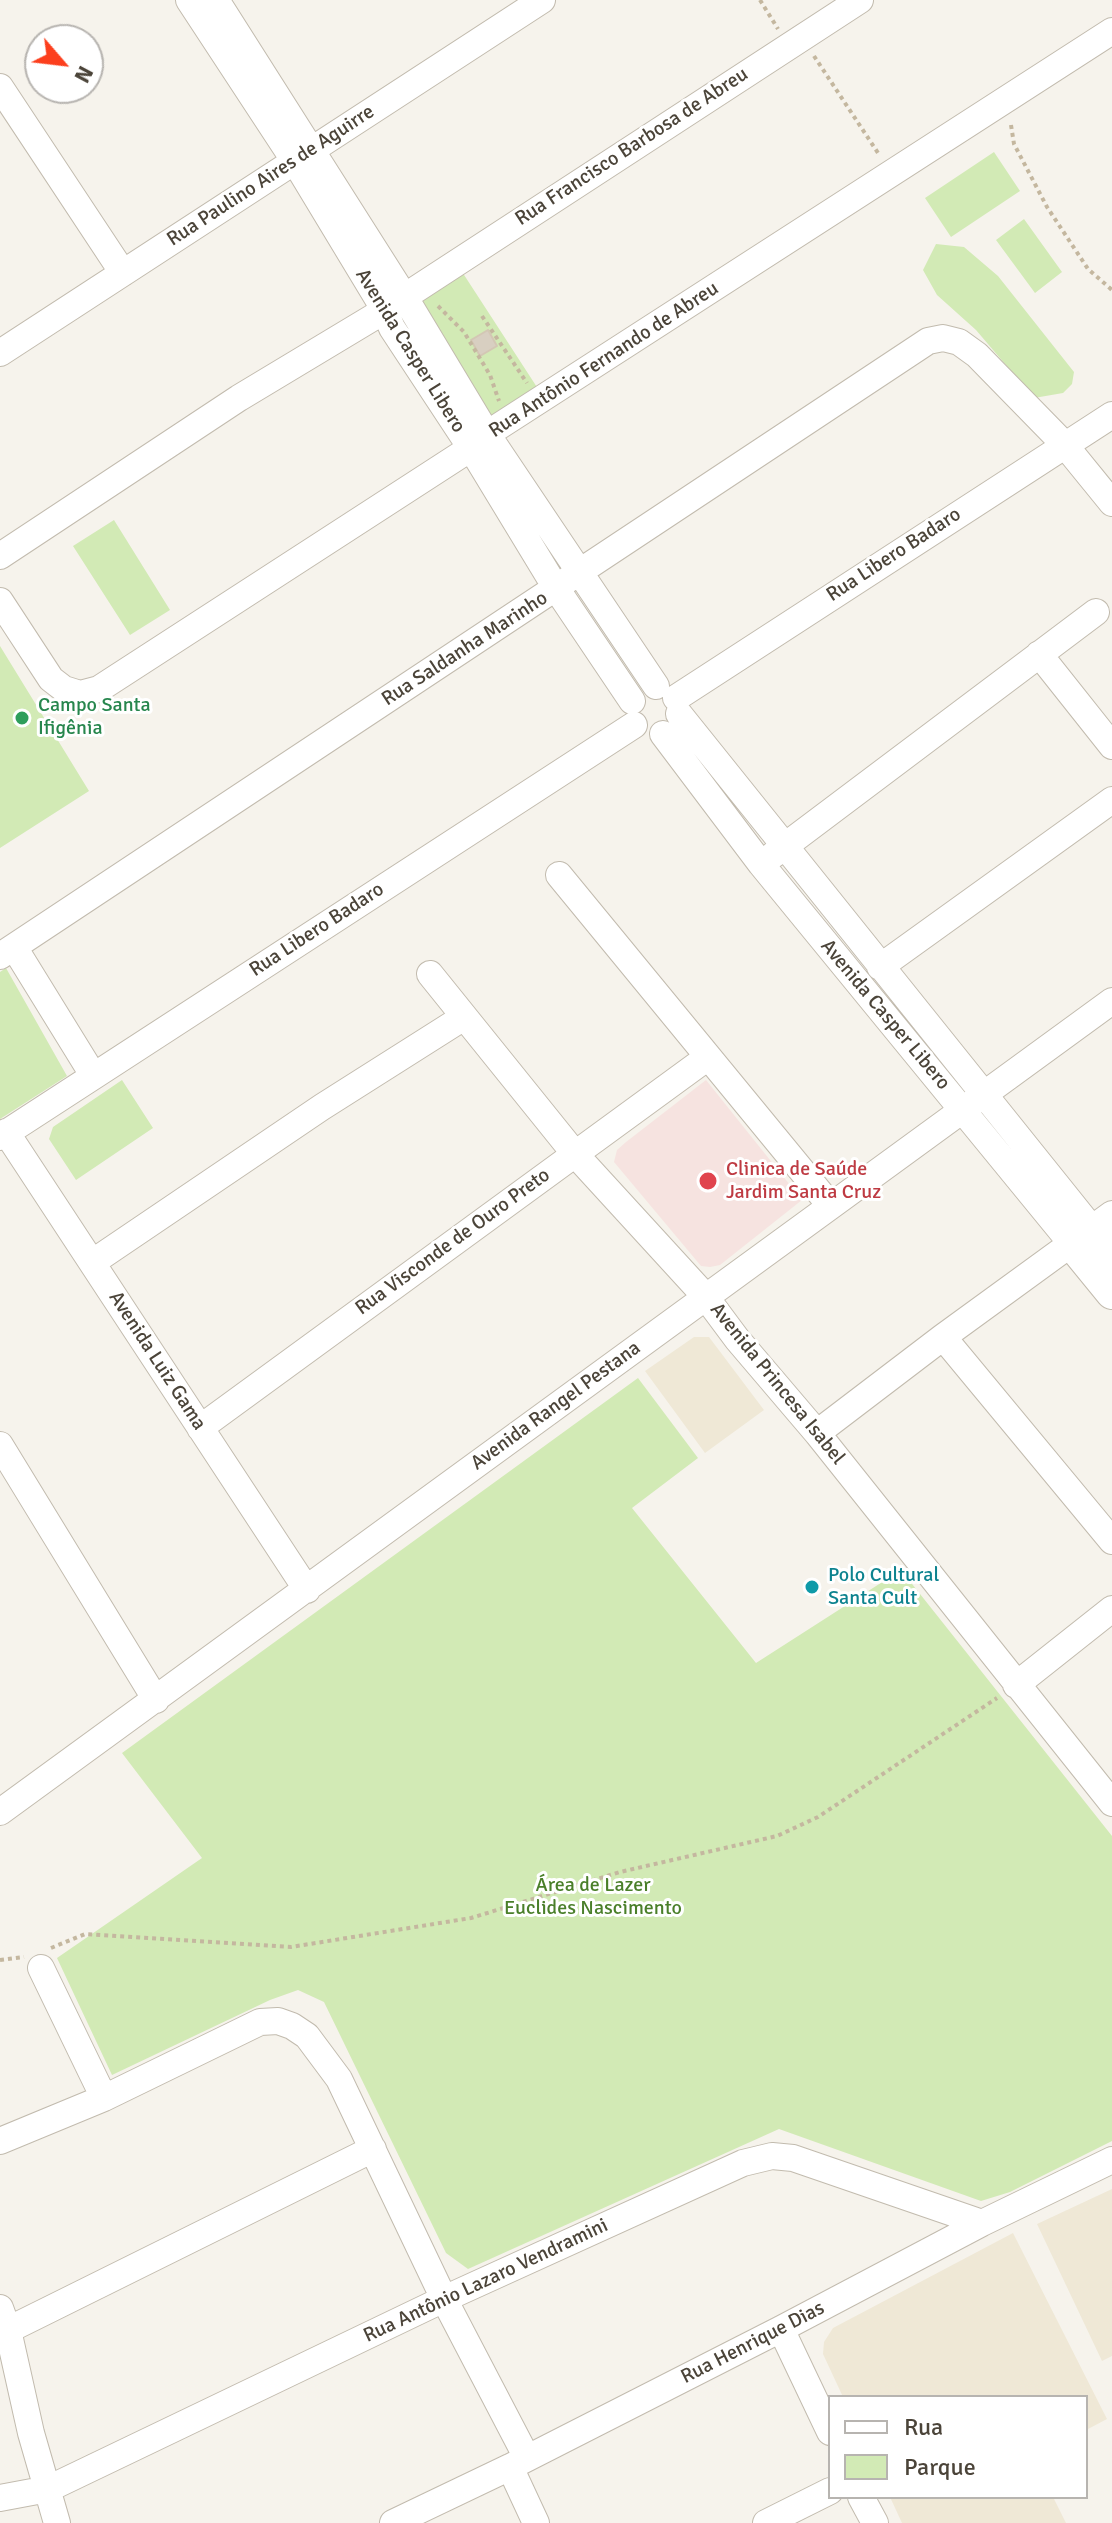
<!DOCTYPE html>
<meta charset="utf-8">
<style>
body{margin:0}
#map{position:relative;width:1112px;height:2523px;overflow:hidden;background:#f6f3ec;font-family:Signika,sans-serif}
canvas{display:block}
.legend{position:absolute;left:828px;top:2395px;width:260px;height:104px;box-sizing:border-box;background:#fff;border:2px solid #b7b4b0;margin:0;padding:10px 14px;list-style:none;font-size:24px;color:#4b4439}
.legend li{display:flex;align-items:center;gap:16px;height:40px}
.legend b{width:40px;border:2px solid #b7b4b0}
.north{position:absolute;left:24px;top:24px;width:80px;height:80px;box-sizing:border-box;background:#fff;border:2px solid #b7b4b0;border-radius:50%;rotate:118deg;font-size:22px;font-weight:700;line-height:32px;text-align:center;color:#4b4439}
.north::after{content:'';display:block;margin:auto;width:28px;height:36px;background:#fc3f1d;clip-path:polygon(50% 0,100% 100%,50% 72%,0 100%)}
</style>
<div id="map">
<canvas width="1112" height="2523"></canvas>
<ul class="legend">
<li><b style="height:10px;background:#fff"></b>Rua</li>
<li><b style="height:22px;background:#d2eab5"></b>Parque</li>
</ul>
<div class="north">N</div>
</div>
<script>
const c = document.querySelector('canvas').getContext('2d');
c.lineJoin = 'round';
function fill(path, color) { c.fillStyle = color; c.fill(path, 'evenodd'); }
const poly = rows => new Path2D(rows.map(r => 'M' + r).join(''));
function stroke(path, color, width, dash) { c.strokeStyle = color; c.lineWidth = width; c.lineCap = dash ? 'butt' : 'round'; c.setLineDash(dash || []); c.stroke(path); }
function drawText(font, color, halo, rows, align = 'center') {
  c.font = font + ' Signika,sans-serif'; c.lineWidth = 6; c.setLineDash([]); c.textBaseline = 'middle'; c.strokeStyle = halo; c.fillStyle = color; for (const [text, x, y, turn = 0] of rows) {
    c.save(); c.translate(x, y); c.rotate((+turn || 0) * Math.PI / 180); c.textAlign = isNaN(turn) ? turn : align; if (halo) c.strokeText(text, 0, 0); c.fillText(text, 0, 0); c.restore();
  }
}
const education = poly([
 [694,1337,709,1337,764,1410,705,1453,645,1371],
 [1112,2189,1112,2356,1102,2361,1037,2224],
 [1013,2233,1107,2419,1086,2430,1086,2397,843,2397,823,2354,824,2342,833,2328],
 [890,2497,1053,2497,1066,2523,902,2523]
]);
const medical = poly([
 [706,1080,802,1200,720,1265,710,1267,701,1266,614,1162,617,1150,626,1142]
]);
const green = poly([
 [994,152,1020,191,951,237,925,198],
 [1024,219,1062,272,1035,293,996,240],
 [936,244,964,247,998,276,1074,372,1072,384,1063,393,1034,398,976,330,937,295,923,270],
 [455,261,544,398,490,432,404,296],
 [114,520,170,610,130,635,73,546],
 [0,646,89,791,0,848],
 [6,968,67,1076,0,1119,0,972],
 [122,1080,153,1128,76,1180,49,1139,53,1127],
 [638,1378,698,1458,632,1508,756,1663,901,1570,1112,1836,1112,2141,1010,2192,981,2201,779,2129,468,2269,446,2253,324,2002,298,1990,270,2000,112,2075,57,1958,202,1858,122,1753]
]);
const building = poly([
 [488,330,497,346,480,356,471,340,488,330]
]);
const path = poly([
 [760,0,778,29],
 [814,56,880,156],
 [1011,125,1014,144,1047,207,1088,269,1112,290],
 [438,306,464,332,490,375,499,401],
 [482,316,527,383],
 [51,1948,85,1934,291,1947,471,1918,620,1872,777,1836,818,1817,997,1698],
 [0,1960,24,1957]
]);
const minor = poly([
 [189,0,294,160,384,309,392,328,471,448,556,588,632,701],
 [216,0,404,296,487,434,656,686],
 [0,87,123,273],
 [0,353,542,0],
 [0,556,239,398,372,318,860,0],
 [0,601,51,679,64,689,80,694,99,689,471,448,487,434,1112,31],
 [1039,654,1112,746],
 [676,698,1112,415],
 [679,714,1092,1229],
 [663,734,761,864,1072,1244],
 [773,855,1096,612],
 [559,875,830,1205],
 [14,947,93,1075],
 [0,956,928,341,943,338,959,342,977,355,1064,444,1112,503],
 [880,967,1112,800],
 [430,974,575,1154,705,1296,737,1339,817,1433,1112,1803],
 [6,1132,307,1590],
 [0,1137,634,725],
 [93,1262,322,1107,464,1017],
 [943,1337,1112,1541],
 [200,1428,708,1057],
 [817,1433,943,1337,1112,1214],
 [0,1445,156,1700],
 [1016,1685,1112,1609],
 [0,1812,1112,1001],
 [41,1968,104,2098],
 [0,2141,104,2098,260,2022,278,2021,292,2026,307,2036,339,2079,444,2299,527,2458],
 [0,2308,8,2330,31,2433,57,2523],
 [781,2329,830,2432],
 [8,2330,373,2149],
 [510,2467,536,2523],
 [861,2497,875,2523],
 [0,2498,48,2489,444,2299,743,2163,772,2156,793,2158,982,2223],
 [393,2523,510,2467,781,2329,982,2223,1112,2160],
 [766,2523,830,2491]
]);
const tertiary = poly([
 [1092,1229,1112,1253],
 [1072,1244,1112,1293]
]);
const markers = [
 [22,718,8,"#2e9e5b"],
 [708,1181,10,"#e0444e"],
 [812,1587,8,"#0f9aa8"]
];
const streetNames = [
 ["Rua Francisco Barbosa de Abreu",632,147,-33],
 ["Rua Paulino Aires de Aguirre",271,176,-33],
 ["Avenida Casper Libero",410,351,58],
 ["Rua Antônio Fernando de Abreu",604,360,-33],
 ["Rua Libero Badaro",894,555,-33],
 ["Rua Saldanha Marinho",465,649,-33],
 ["Rua Libero Badaro",317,930,-33],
 ["Avenida Casper Libero",885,1015,50],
 ["Rua Visconde de Ouro Preto",453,1242,-36],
 ["Avenida Luiz Gama",157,1361,57],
 ["Avenida Princesa Isabel",777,1384,51],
 ["Avenida Rangel Pestana",556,1406,-36],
 ["Rua Antônio Lazaro Vendramini",486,2281,-25],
 ["Rua Henrique Dias",753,2343,-27]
];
const leisureNames = [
 ["Campo Santa",38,706],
 ["Ifigênia",38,729]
];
const healthNames = [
 ["Clinica de Saúde",726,1170],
 ["Jardim Santa Cruz",726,1193]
];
const cultureNames = [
 ["Polo Cultural",828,1576],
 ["Santa Cult",828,1599]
];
const parkNames = [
 ["Área de Lazer",593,1886],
 ["Euclides Nascimento",593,1909]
];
fill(education, '#efe8d6');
fill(medical, '#f6e3e0');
fill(green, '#d2eab5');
fill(building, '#d8cfc1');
stroke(building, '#d3c7b4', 2);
stroke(minor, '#c2bbae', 28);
stroke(tertiary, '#c2bbae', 34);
stroke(path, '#c4b79f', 4, [4, 4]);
stroke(minor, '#fff', 26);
stroke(tertiary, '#fff', 32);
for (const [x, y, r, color] of markers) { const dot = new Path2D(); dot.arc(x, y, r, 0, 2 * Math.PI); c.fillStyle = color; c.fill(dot); stroke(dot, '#fff', 3); }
drawText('20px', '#4b4439', '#fff', streetNames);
drawText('20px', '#27864d', '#fff', leisureNames, 'left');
drawText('20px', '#be3a42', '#fff', healthNames, 'left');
drawText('20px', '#0d838f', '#fff', cultureNames, 'left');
drawText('20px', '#4a7f2a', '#fff', parkNames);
</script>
